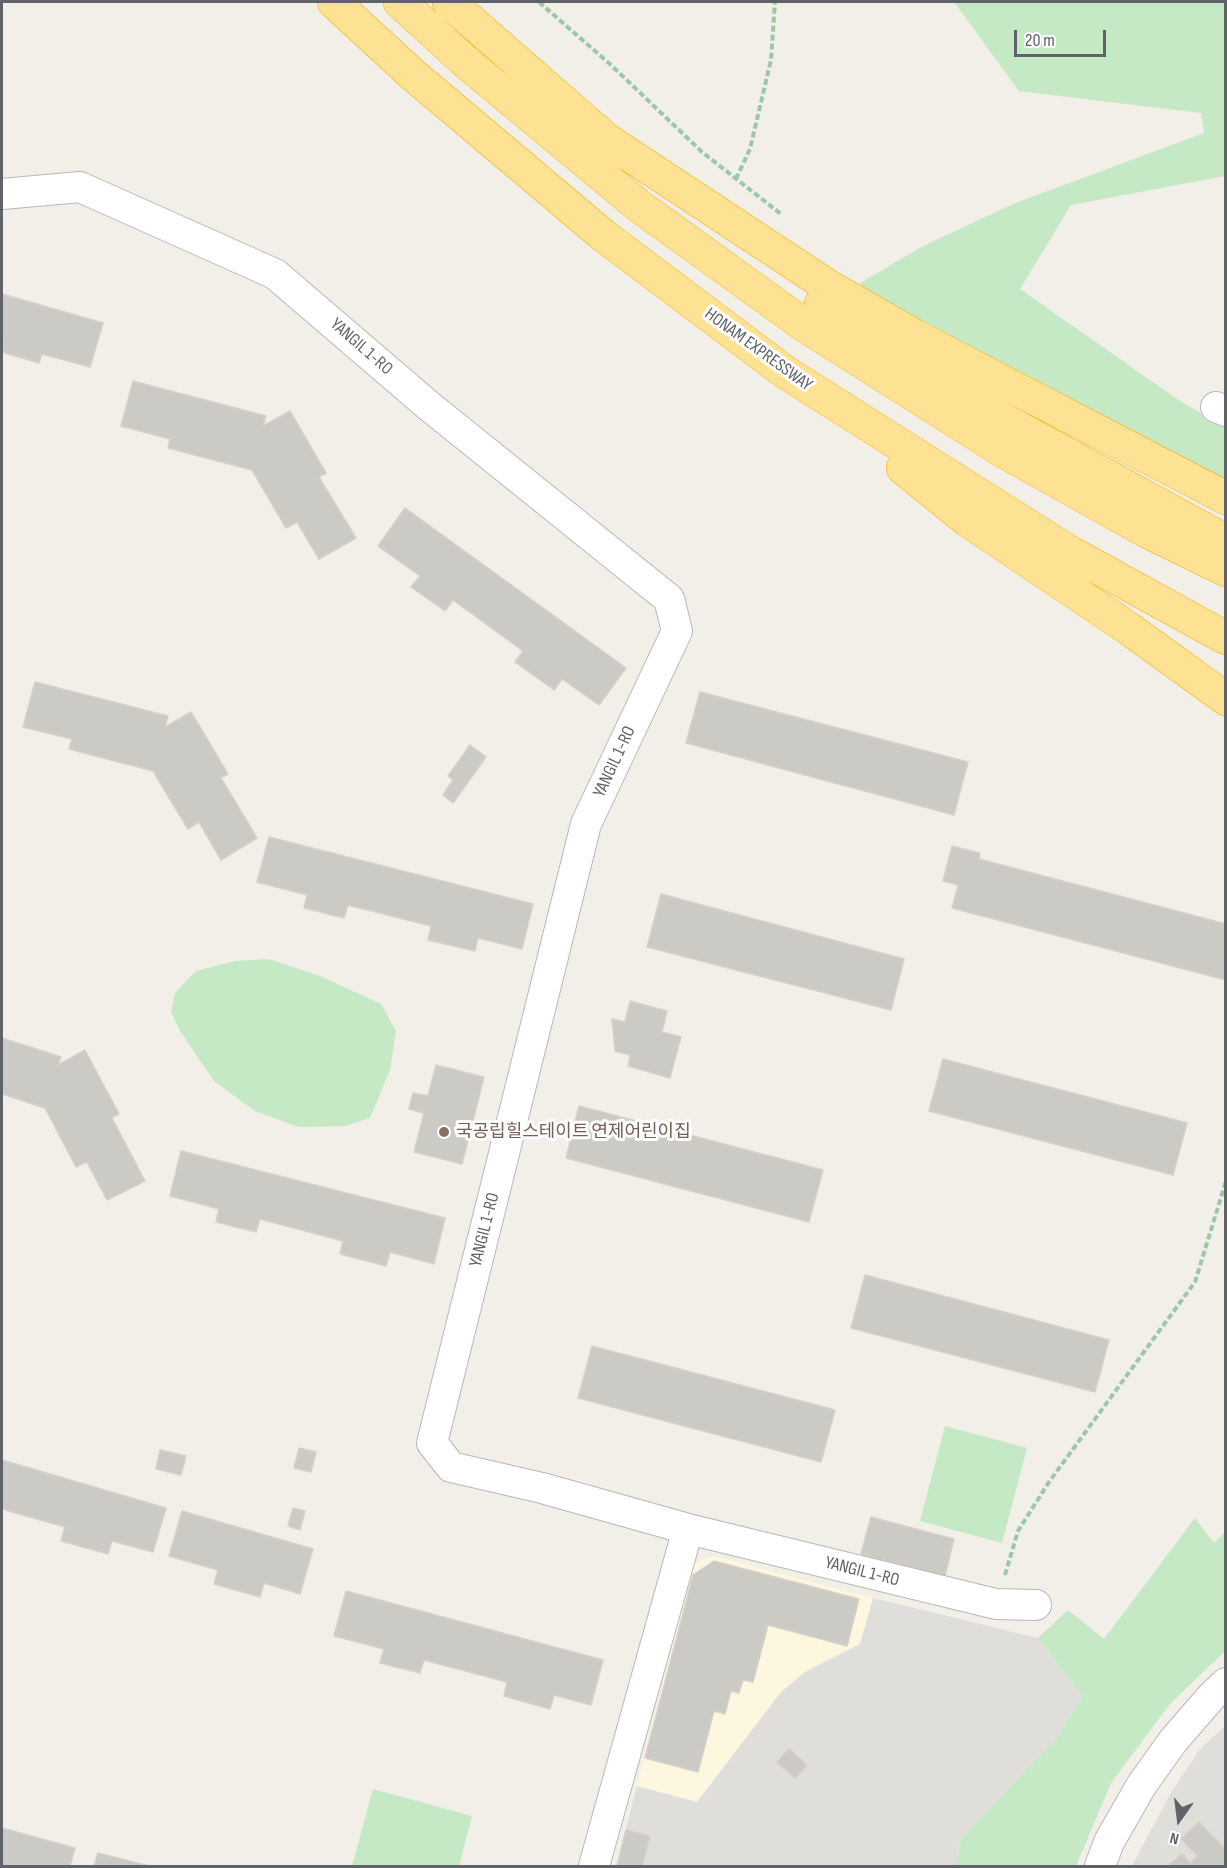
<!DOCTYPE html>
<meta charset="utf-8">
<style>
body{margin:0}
#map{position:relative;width:1227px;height:1868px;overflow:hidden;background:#f1efe8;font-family:"Sofia Sans Condensed",sans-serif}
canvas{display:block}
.frame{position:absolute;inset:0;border:3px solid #5f6368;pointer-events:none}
.north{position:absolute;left:1149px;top:1790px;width:60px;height:60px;-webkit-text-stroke:4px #fff;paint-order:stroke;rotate:194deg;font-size:16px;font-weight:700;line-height:24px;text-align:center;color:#5f6368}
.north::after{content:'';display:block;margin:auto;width:21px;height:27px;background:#5f6368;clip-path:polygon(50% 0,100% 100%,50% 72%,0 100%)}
.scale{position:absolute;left:1014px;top:30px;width:92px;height:27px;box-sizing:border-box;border:3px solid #5f6368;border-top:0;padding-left:8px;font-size:18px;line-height:21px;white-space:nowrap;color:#5f6368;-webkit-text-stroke:4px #fff;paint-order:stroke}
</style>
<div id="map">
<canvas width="1227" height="1868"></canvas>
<div class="frame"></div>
<div class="north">N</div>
<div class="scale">20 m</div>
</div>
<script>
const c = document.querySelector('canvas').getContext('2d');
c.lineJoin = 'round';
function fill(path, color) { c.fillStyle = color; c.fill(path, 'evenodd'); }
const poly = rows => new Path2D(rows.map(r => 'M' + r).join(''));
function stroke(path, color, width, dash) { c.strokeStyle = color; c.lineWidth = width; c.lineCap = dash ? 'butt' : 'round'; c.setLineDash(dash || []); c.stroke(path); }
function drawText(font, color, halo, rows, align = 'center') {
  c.font = font + ' "Sofia Sans Condensed","Noto Sans KR",sans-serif'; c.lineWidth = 6; c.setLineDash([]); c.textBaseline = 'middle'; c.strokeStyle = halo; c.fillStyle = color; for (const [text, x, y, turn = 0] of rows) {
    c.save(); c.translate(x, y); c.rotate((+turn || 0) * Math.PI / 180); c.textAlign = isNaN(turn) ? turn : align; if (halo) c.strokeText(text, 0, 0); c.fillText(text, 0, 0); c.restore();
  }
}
const commercial = poly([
 [713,1556,873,1598,861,1644,825,1660,781,1692,696,1803,637,1786,692,1569,696,1563]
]);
const industrial = poly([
 [873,1598,1038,1638,1083,1696,1056,1739,961,1839,956,1866,616,1866,637,1786,697,1802,781,1692,805,1672,860,1644],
 [1225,1726,1225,1866,1132,1866,1170,1794,1200,1749]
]);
const green = poly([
 [954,2,1225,2,1225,176,1071,205,1020,289,1180,401,1225,427,1225,485,857,285,921,247,1013,204,1204,133,1201,113,1019,91],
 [269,959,320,976,381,1004,396,1031,390,1070,370,1118,345,1126,299,1127,255,1111,214,1081,180,1031,171,1012,175,993,196,971,235,961],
 [945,1426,1027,1448,1002,1543,920,1521],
 [1195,1518,1214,1543,1225,1532,1225,1651,1170,1704,1111,1783,1076,1866,956,1866,961,1839,1056,1739,1083,1696,1038,1638,1068,1610,1104,1639],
 [373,1789,472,1816,459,1866,352,1866]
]);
const building = poly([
 [2,294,103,323,90,367,42,354,39,363,2,352,3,341,2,341,2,294],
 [133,381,266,416,263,426,290,411,326,473,319,477,356,538,319,559,297,522,286,528,252,470,168,448,170,439,121,426,133,381],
 [405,508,626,668,599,705,562,679,554,690,515,662,523,651,453,600,445,611,411,587,420,576,378,546,405,508],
 [35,682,168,716,165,727,191,712,228,774,221,778,257,838,221,860,199,822,188,829,153,771,69,749,72,739,23,727,35,682],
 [700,692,968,762,954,815,686,743,700,692],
 [470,745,486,757,453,803,443,795,453,780,448,776,470,745],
 [269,837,533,904,522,949,478,938,475,951,428,940,431,926,348,905,344,918,304,908,307,895,257,882,269,837],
 [952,846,980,853,979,859,1226,924,1226,980,952,908,958,885,943,881,952,846],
 [661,894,904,959,891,1010,647,947,661,894],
 [630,1001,667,1011,662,1032,681,1037,670,1078,628,1066,630,1055,615,1051,612,1019,625,1022,630,1001],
 [2,1038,61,1057,58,1065,85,1050,119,1114,112,1118,145,1181,107,1200,87,1162,76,1167,45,1108,2,1094,2,1038],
 [943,1059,1187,1123,1173,1175,929,1111,943,1059],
 [436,1065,484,1077,462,1164,414,1152,424,1113,409,1109,413,1093,428,1096,436,1065],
 [579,1106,823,1170,809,1222,566,1158,579,1106],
 [181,1151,445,1218,434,1264,390,1252,386,1266,340,1254,343,1241,260,1219,256,1232,216,1222,219,1209,170,1196,181,1151],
 [865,1275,1109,1340,1095,1392,851,1328,865,1275],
 [592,1346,835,1410,821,1462,578,1398,592,1346],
 [299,1448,316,1452,311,1472,294,1468,299,1448],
 [160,1450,186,1456,181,1475,156,1469,160,1450],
 [2,1460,166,1508,153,1552,112,1541,108,1554,61,1541,65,1527,2,1509,2,1460],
 [293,1508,305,1511,300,1530,288,1526,293,1508],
 [182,1511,313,1549,300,1594,264,1583,260,1597,214,1584,218,1570,169,1556,182,1511],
 [871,1517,954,1539,945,1576,861,1554,871,1517],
 [714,1561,859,1599,847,1646,768,1625,753,1682,743,1680,739,1693,731,1691,725,1714,714,1711,698,1772,645,1758,693,1575,714,1561],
 [346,1591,603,1660,591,1705,554,1695,550,1709,504,1696,507,1682,424,1660,420,1673,380,1663,384,1649,334,1636,346,1591],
 [789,1749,807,1765,795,1778,777,1762,789,1749],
 [1199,1822,1226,1850,1226,1866,1168,1866,1182,1854,1190,1863,1198,1856,1181,1839,1199,1822],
 [2,1828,75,1848,70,1866,2,1866,2,1828],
 [626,1830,650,1836,642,1866,617,1866,626,1830],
 [98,1853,149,1866,94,1866,98,1853]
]);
const path = poly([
 [539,2,611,65,702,152,781,214],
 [736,179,750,149,771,60,775,2],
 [1005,1575,1018,1531,1049,1482,1195,1282,1226,1181]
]);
const street = poly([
 [2,194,80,187,275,274,429,406,669,599,677,631,586,824,432,1443,451,1467,542,1488,688,1529,996,1604,1036,1605],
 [1216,407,1226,411],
 [594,1866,688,1529],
 [1100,1866,1109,1842,1141,1786,1173,1741,1212,1696,1226,1683]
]);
const highway = poly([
 [334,2,412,74,604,236,785,372,1071,553,1226,638],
 [400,2,468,64,639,206,804,325,1003,451,1148,532,1226,570],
 [449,2,607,140,828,286,915,336,1226,498],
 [821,304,876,342,995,415,1226,541],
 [903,468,967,520,1128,628,1226,699]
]);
const markers = [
 [444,1132,6,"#8d6e63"]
];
const streetNames = [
 ["YANGIL 1-RO",361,347,41],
 ["HONAM EXPRESSWAY",758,350,36],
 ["YANGIL 1-RO",615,762,-65],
 ["YANGIL 1-RO",485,1230,-76],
 ["YANGIL 1-RO",862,1572,14]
];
const educationNames = [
 ["국공립힐스테이트 연제어린이집",456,1132]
];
fill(commercial, '#fef7e0');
fill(industrial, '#e0deda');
fill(green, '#c5e8c5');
fill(building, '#cccac5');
stroke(building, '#d6d1c6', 1.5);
stroke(street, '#b5b8bc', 32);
stroke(highway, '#f9ab00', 34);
stroke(path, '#9cc7a9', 4, [6, 3]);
stroke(street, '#fff', 30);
stroke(highway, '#fde293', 33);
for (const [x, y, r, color] of markers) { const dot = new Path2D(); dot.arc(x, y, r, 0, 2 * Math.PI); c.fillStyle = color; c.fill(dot); stroke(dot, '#fff', 2); }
drawText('18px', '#5f6368', '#fff', streetNames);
drawText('18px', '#785e54', '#fff', educationNames, 'left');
</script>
